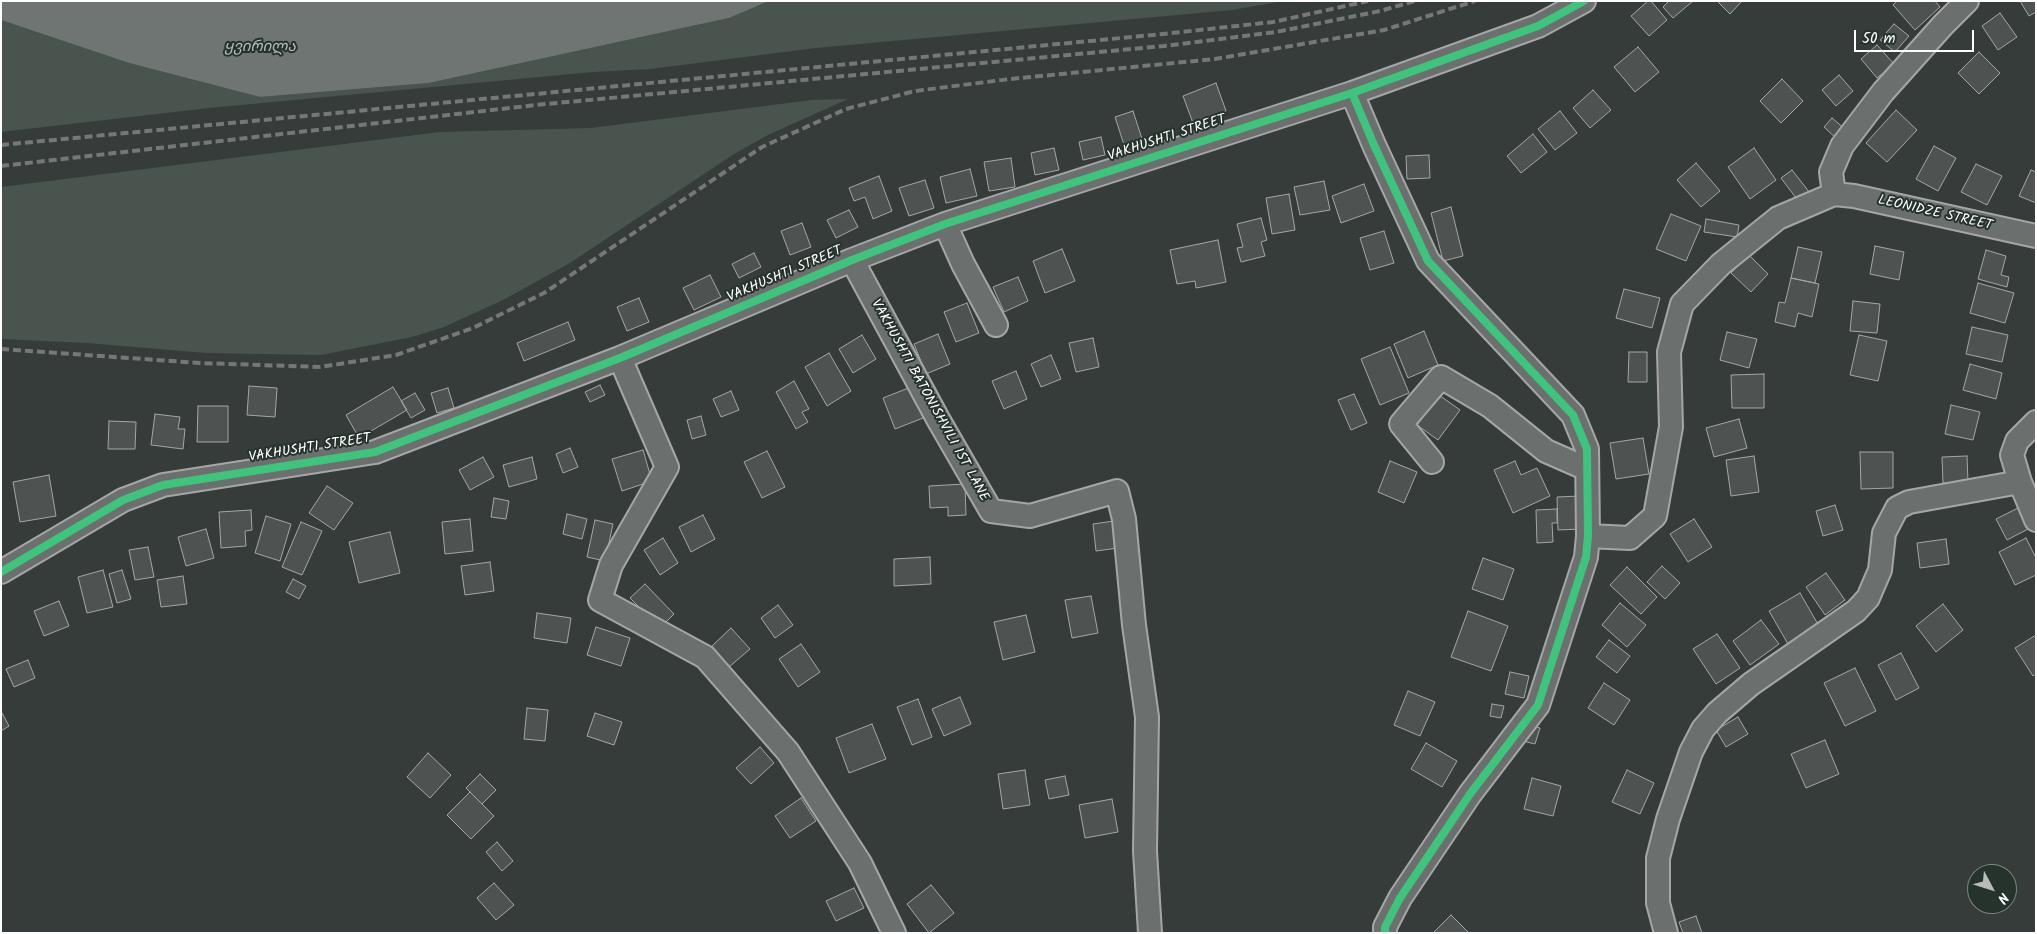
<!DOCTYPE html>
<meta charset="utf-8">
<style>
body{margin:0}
#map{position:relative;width:2037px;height:934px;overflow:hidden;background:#363c39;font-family:Kalam,sans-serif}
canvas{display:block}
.frame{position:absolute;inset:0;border:2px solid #fff;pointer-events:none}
.north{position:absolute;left:1967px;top:864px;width:50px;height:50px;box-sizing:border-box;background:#26332d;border:1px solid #7d8581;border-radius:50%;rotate:130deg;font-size:14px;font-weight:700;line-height:20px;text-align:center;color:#fff}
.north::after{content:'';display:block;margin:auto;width:18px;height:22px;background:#b9bbba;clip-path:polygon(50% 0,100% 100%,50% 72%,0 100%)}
.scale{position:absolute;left:1854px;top:30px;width:120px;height:22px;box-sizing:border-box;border:2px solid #fff;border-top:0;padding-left:6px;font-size:15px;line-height:18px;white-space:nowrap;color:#fff;-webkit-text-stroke:4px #26332d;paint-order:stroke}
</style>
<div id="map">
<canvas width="2037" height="934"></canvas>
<div class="frame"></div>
<div class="north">N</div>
<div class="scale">50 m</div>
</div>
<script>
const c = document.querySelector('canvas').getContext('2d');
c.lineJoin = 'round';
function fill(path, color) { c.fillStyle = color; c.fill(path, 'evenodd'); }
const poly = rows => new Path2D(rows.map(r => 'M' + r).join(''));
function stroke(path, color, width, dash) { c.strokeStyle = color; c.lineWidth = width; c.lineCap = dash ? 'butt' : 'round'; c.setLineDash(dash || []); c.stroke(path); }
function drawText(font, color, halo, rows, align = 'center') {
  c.font = font + ' Kalam,"Noto Sans Georgian",sans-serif'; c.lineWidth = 4; c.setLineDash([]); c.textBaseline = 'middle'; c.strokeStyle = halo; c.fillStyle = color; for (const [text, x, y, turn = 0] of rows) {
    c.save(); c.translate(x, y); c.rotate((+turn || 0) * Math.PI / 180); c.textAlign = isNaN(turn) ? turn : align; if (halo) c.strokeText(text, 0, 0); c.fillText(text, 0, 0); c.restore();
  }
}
const green = poly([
 [769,1,1284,1,1232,10,816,48,650,69,593,72,209,108,1,132,1,20,129,63,260,97,429,83,729,18],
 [848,99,768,135,734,154,570,263,503,300,444,327,412,337,321,355,206,353,87,343,1,339,1,187,440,132,591,128,812,100]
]);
const water = poly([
 [1,1,769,1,729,18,429,83,260,97,129,63,1,20]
]);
const building = poly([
 [1648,1,1651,1,1667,20,1649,36,1631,16,1648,1],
 [1669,1,1693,1,1673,18,1663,7,1669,1],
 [1717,1,1742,1,1730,14,1717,1],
 [1897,1,1935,1,1940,7,1915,30,1893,5,1897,1],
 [2020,1,2036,1,2036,12,2029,16,2020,1],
 [2000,13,2017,37,1998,50,1982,26,2000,13],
 [1894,24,1909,36,1895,52,1880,40,1894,24],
 [1877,45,1894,64,1877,78,1861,59,1877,45],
 [1638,47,1659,72,1635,92,1614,67,1638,47],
 [1979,52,2000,73,1979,94,1958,73,1979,52],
 [1839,75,1853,91,1836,106,1822,90,1839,75],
 [1782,79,1803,101,1781,123,1760,101,1782,79],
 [1216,83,1226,111,1193,123,1183,96,1216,83],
 [1593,90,1611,110,1590,128,1573,108,1593,90],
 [1896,110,1917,130,1887,162,1866,143,1896,110],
 [1133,111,1144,145,1126,151,1115,117,1133,111],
 [1560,111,1577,133,1555,150,1538,129,1560,111],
 [1832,118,1846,130,1837,139,1824,127,1832,118],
 [1533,134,1547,152,1521,173,1507,156,1533,134],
 [1101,137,1105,155,1083,160,1079,142,1101,137],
 [1934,146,1956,158,1938,191,1916,179,1934,146],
 [1054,148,1059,170,1035,175,1031,153,1054,148],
 [1754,148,1776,180,1750,199,1728,167,1754,148],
 [1429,155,1430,178,1407,179,1406,156,1429,155],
 [1011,158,1015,187,989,191,984,162,1011,158],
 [1696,163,1720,191,1701,207,1677,180,1696,163],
 [1976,164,2002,176,1987,205,1961,192,1976,164],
 [970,169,977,196,946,203,940,177,970,169],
 [1792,170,1810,193,1799,202,1781,178,1792,170],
 [2031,170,2036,172,2036,203,2019,196,2031,170],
 [879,176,892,211,873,219,865,197,854,201,849,188,879,176],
 [925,180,934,208,909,216,899,188,925,180],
 [1324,181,1330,210,1300,215,1294,187,1324,181],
 [1364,184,1374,211,1341,223,1332,196,1364,184],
 [1289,194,1295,230,1272,234,1266,198,1289,194],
 [1451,207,1463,256,1443,261,1431,213,1451,207],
 [849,210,858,227,836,238,827,220,849,210],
 [1671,214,1701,226,1686,261,1656,249,1671,214],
 [1261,218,1267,240,1261,242,1265,256,1241,262,1237,248,1243,247,1237,224,1261,218],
 [1706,219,1739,225,1737,237,1704,232,1706,219],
 [802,223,811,247,790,255,781,231,802,223],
 [1384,231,1394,263,1370,270,1360,238,1384,231],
 [1218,240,1226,282,1196,288,1195,281,1177,284,1170,250,1218,240],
 [1875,246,1904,252,1899,280,1870,274,1875,246],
 [1798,247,1822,252,1815,283,1791,278,1798,247],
 [1062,249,1075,281,1045,293,1033,261,1062,249],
 [1986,250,2006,256,2001,275,2009,277,2007,287,1978,279,1986,250],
 [754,253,761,267,739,278,732,264,754,253],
 [1749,255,1768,274,1751,292,1731,273,1749,255],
 [710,275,721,297,694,310,683,288,710,275],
 [1018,277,1028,301,1004,312,993,287,1018,277],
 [1791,278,1819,284,1812,317,1798,313,1795,327,1775,322,1779,302,1785,303,1791,278],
 [1978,283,2014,293,2005,323,1970,313,1978,283],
 [1624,289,1660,298,1652,328,1616,318,1624,289],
 [639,298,649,322,627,331,617,307,639,298],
 [1853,301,1880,304,1877,333,1850,331,1853,301],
 [967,303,979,333,956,342,944,312,967,303],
 [568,322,575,340,524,361,517,343,568,322],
 [1972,327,2008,335,2002,362,1966,354,1972,327],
 [1424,331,1438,365,1408,378,1394,344,1424,331],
 [1727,332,1757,339,1749,368,1720,360,1727,332],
 [938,334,950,364,926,374,914,344,938,334],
 [862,335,876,359,853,373,839,349,862,335],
 [1859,335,1887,341,1878,381,1850,375,1859,335],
 [1093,338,1099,367,1076,372,1069,343,1093,338],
 [1390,347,1409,393,1380,405,1361,359,1390,347],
 [1629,352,1647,352,1647,382,1628,382,1629,352],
 [829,353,851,391,827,406,805,367,829,353],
 [1051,355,1061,379,1041,387,1031,364,1051,355],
 [1970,364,2002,373,1996,399,1963,390,1970,364],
 [1016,371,1027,399,1004,409,992,381,1016,371],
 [1764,374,1764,408,1732,408,1731,375,1764,374],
 [794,381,809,409,802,412,808,422,796,429,776,392,794,381],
 [600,385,605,395,590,402,585,392,600,385],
 [249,386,277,388,275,417,247,415,249,386],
 [393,387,407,410,359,438,346,415,393,387],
 [911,387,923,418,895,429,883,398,911,387],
 [448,388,454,408,437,413,431,393,448,388],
 [731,391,739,410,721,417,713,399,731,391],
 [415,393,425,410,411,418,401,401,415,393],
 [1354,394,1367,423,1351,430,1338,400,1354,394],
 [1439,395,1460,410,1438,440,1417,425,1439,395],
 [1951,405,1980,412,1973,440,1945,434,1951,405],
 [198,406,228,406,228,442,197,442,198,406],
 [155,414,180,417,178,429,185,429,183,449,151,445,155,414],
 [701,416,706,435,692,439,687,420,701,416],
 [1739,419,1747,448,1714,457,1706,428,1739,419],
 [109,421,136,422,135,449,108,449,109,421],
 [1643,438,1649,474,1616,479,1610,443,1643,438],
 [570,448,578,467,563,473,556,454,570,448],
 [643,450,652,481,622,491,612,459,643,450],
 [767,451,785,487,762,498,744,462,767,451],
 [1860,452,1893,452,1893,488,1861,489,1860,452],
 [1754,456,1759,492,1731,496,1726,460,1754,456],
 [1967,456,1968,482,1943,483,1942,457,1967,456],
 [483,457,494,477,470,490,459,470,483,457],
 [532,457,537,479,509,487,503,465,532,457],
 [1390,461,1417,472,1404,503,1378,492,1390,461],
 [1515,461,1521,475,1537,468,1550,496,1513,513,1494,470,1515,461],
 [49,475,56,516,20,522,13,482,49,475],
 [965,484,966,515,948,516,948,507,930,508,929,486,965,484],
 [327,486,353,503,334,530,309,513,327,486],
 [1580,496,1581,529,1558,530,1557,497,1580,496],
 [494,498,509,501,506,519,491,517,494,498],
 [1835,505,1843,530,1823,536,1816,511,1835,505],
 [2022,506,2032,527,2007,540,1996,519,2022,506],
 [1557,509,1557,523,1552,523,1553,542,1537,543,1536,510,1557,509],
 [251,510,252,530,245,531,246,546,221,548,219,512,251,510],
 [567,514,587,519,582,539,563,534,567,514],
 [703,515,715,539,691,552,679,527,703,515],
 [266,516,291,524,280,561,255,553,266,516],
 [470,519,473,551,445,554,442,522,470,519],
 [1694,519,1712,547,1688,562,1670,534,1694,519],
 [595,520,613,524,605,561,587,557,595,520],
 [1114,521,1118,548,1096,551,1093,524,1114,521],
 [301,522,322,531,302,575,282,567,301,522],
 [206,529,214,558,186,566,178,537,206,529],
 [390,532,400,573,359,583,349,542,390,532],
 [663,538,678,563,660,575,644,550,663,538],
 [2026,538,2036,558,2036,575,2015,585,1999,552,2026,538],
 [1946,539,1949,564,1920,568,1917,543,1946,539],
 [148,547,154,577,135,580,129,550,148,547],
 [930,557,931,584,894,586,894,559,930,557],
 [1483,558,1514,569,1503,600,1472,589,1483,558],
 [490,562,494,591,465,595,461,566,490,562],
 [1662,566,1680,583,1665,599,1647,582,1662,566],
 [1627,567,1657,597,1641,614,1610,585,1627,567],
 [103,570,113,607,87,613,78,577,103,570],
 [122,570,131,599,117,603,109,574,122,570],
 [1826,573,1845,600,1825,615,1806,587,1826,573],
 [183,576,187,604,161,607,157,580,183,576],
 [293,579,306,586,299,599,286,592,293,579],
 [645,584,674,614,660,628,630,598,645,584],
 [1800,593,1819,626,1788,644,1769,611,1800,593],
 [1091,596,1098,633,1072,638,1065,600,1091,596],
 [59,601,69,626,44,636,34,611,59,601],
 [1620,603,1646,625,1627,647,1602,625,1620,603],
 [1943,604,1963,630,1936,652,1916,626,1943,604],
 [778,605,793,625,775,638,761,618,778,605],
 [1468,611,1508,626,1491,671,1451,657,1468,611],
 [537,613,571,618,567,643,534,638,537,613],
 [1026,615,1035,652,1003,660,994,622,1026,615],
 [1761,620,1779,644,1750,665,1733,641,1761,620],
 [596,627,630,638,621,666,587,655,596,627],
 [731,628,750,649,729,667,711,647,731,628],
 [1717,634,1740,668,1716,684,1693,649,1717,634],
 [2036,635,2036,674,2033,676,2015,648,2036,635],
 [1609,640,1630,656,1617,673,1596,657,1609,640],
 [801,644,820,672,798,687,779,659,801,644],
 [1901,653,1919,688,1896,700,1878,665,1901,653],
 [28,660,35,678,14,687,6,669,28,660],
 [1855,668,1876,711,1845,726,1824,683,1855,668],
 [1510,672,1529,676,1524,698,1505,694,1510,672],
 [1604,683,1630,700,1614,725,1588,708,1604,683],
 [1408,691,1435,702,1420,736,1394,725,1408,691],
 [960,697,971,724,944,736,932,709,960,697],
 [918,699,932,737,912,745,897,707,918,699],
 [1492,704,1504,706,1501,718,1490,716,1492,704],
 [527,708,548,710,545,741,524,739,527,708],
 [1,711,9,726,1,731,1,711],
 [595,713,622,722,614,745,587,736,595,713],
 [1738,717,1748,734,1726,747,1716,730,1738,717],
 [872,724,886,759,849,773,836,738,872,724],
 [1527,725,1540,728,1535,744,1523,741,1527,725],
 [1825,740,1839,774,1806,788,1791,754,1825,740],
 [1426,743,1457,761,1442,787,1411,769,1426,743],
 [760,747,774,763,751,784,736,768,760,747],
 [428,753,451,775,430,798,407,777,428,753],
 [1025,770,1030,805,1003,809,998,774,1025,770],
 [1627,770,1654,783,1640,814,1612,802,1627,770],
 [480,774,496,790,482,804,466,788,480,774],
 [1065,776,1069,795,1049,799,1045,780,1065,776],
 [1532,778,1561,786,1553,816,1524,809,1532,778],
 [470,792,494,816,471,839,447,815,470,792],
 [801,798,816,821,790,838,775,816,801,798],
 [1112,799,1118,832,1085,838,1079,805,1112,799],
 [497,842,513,861,502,871,486,852,497,842],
 [494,883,514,905,496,920,477,898,494,883],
 [931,885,954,913,929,933,907,904,931,885],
 [854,888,864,908,836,921,826,901,854,888],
 [1451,915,1469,933,1433,933,1451,915],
 [1696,916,1702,933,1683,933,1679,922,1696,916]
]);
const minor = poly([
 [1352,93,1374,145,1428,261,1573,415,1587,449,1588,536,1586,557,1538,705,1470,794,1400,898,1385,927,1385,933],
 [1834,194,1831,172,1842,146,1883,92,1943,25,1967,1],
 [945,224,963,264,996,325],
 [852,260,938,419,991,511,1030,516,1117,491,1124,519,1134,625,1147,717,1145,851,1150,933],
 [620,358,667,467,611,565,600,600,705,657,788,752,860,863,894,933],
 [2036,422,2017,441,2012,455,2020,482,2036,520],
 [1432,462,1401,424,1441,377,1490,406,1546,451,1587,469],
 [1588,536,1630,538,1655,516,1671,427,1669,352,1682,304,1721,264,1778,218,1834,194,1854,196,2036,236],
 [1,572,123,500,163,485,375,452,620,358,852,260,945,224,1352,93,1538,26,1584,1],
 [1666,933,1658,903,1658,858,1668,819,1691,752,1703,729,1717,713,1751,684,1856,611,1868,598,1880,570,1884,533,1897,508,1909,502,2020,482]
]);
const rail = poly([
 [1,145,1163,34,1273,22,1368,1],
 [1,166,536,105,1164,46,1276,32,1380,11,1415,1],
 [1,349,200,363,320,367,396,355,473,328,544,293,762,147,846,109,915,91,1010,79,1215,59,1384,30,1475,1]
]);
const cycleway = poly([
 [1352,93,1374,145,1428,261,1573,415,1587,449,1588,536,1586,557,1538,705,1470,794,1400,898,1385,927,1385,933],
 [1,572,123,500,163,485,375,452,620,358,852,260,945,224,1352,93,1538,26,1584,1]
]);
const streetNames = [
 ["VAKHUSHTI STREET",1167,139,-18],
 ["LEONIDZE STREET",1935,214,13],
 ["VAKHUSHTI STREET",785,275,-23],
 ["VAKHUSHTI BATONISHVILI 1ST LANE",929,401,61],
 ["VAKHUSHTI STREET",310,449,-9]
];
const waterNames = [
 ["ყვირილა",260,48]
];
fill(green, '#4a544f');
fill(water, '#6e7572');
fill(building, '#4e5351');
stroke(building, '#a5a7a6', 1);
stroke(minor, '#a5a7a6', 26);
stroke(minor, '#6b6f6d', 22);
stroke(rail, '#757876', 4, [8, 4]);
stroke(cycleway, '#40c37c', 8);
drawText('14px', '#fff', '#26332d', streetNames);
drawText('italic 15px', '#b9bdbc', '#26332d', waterNames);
</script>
